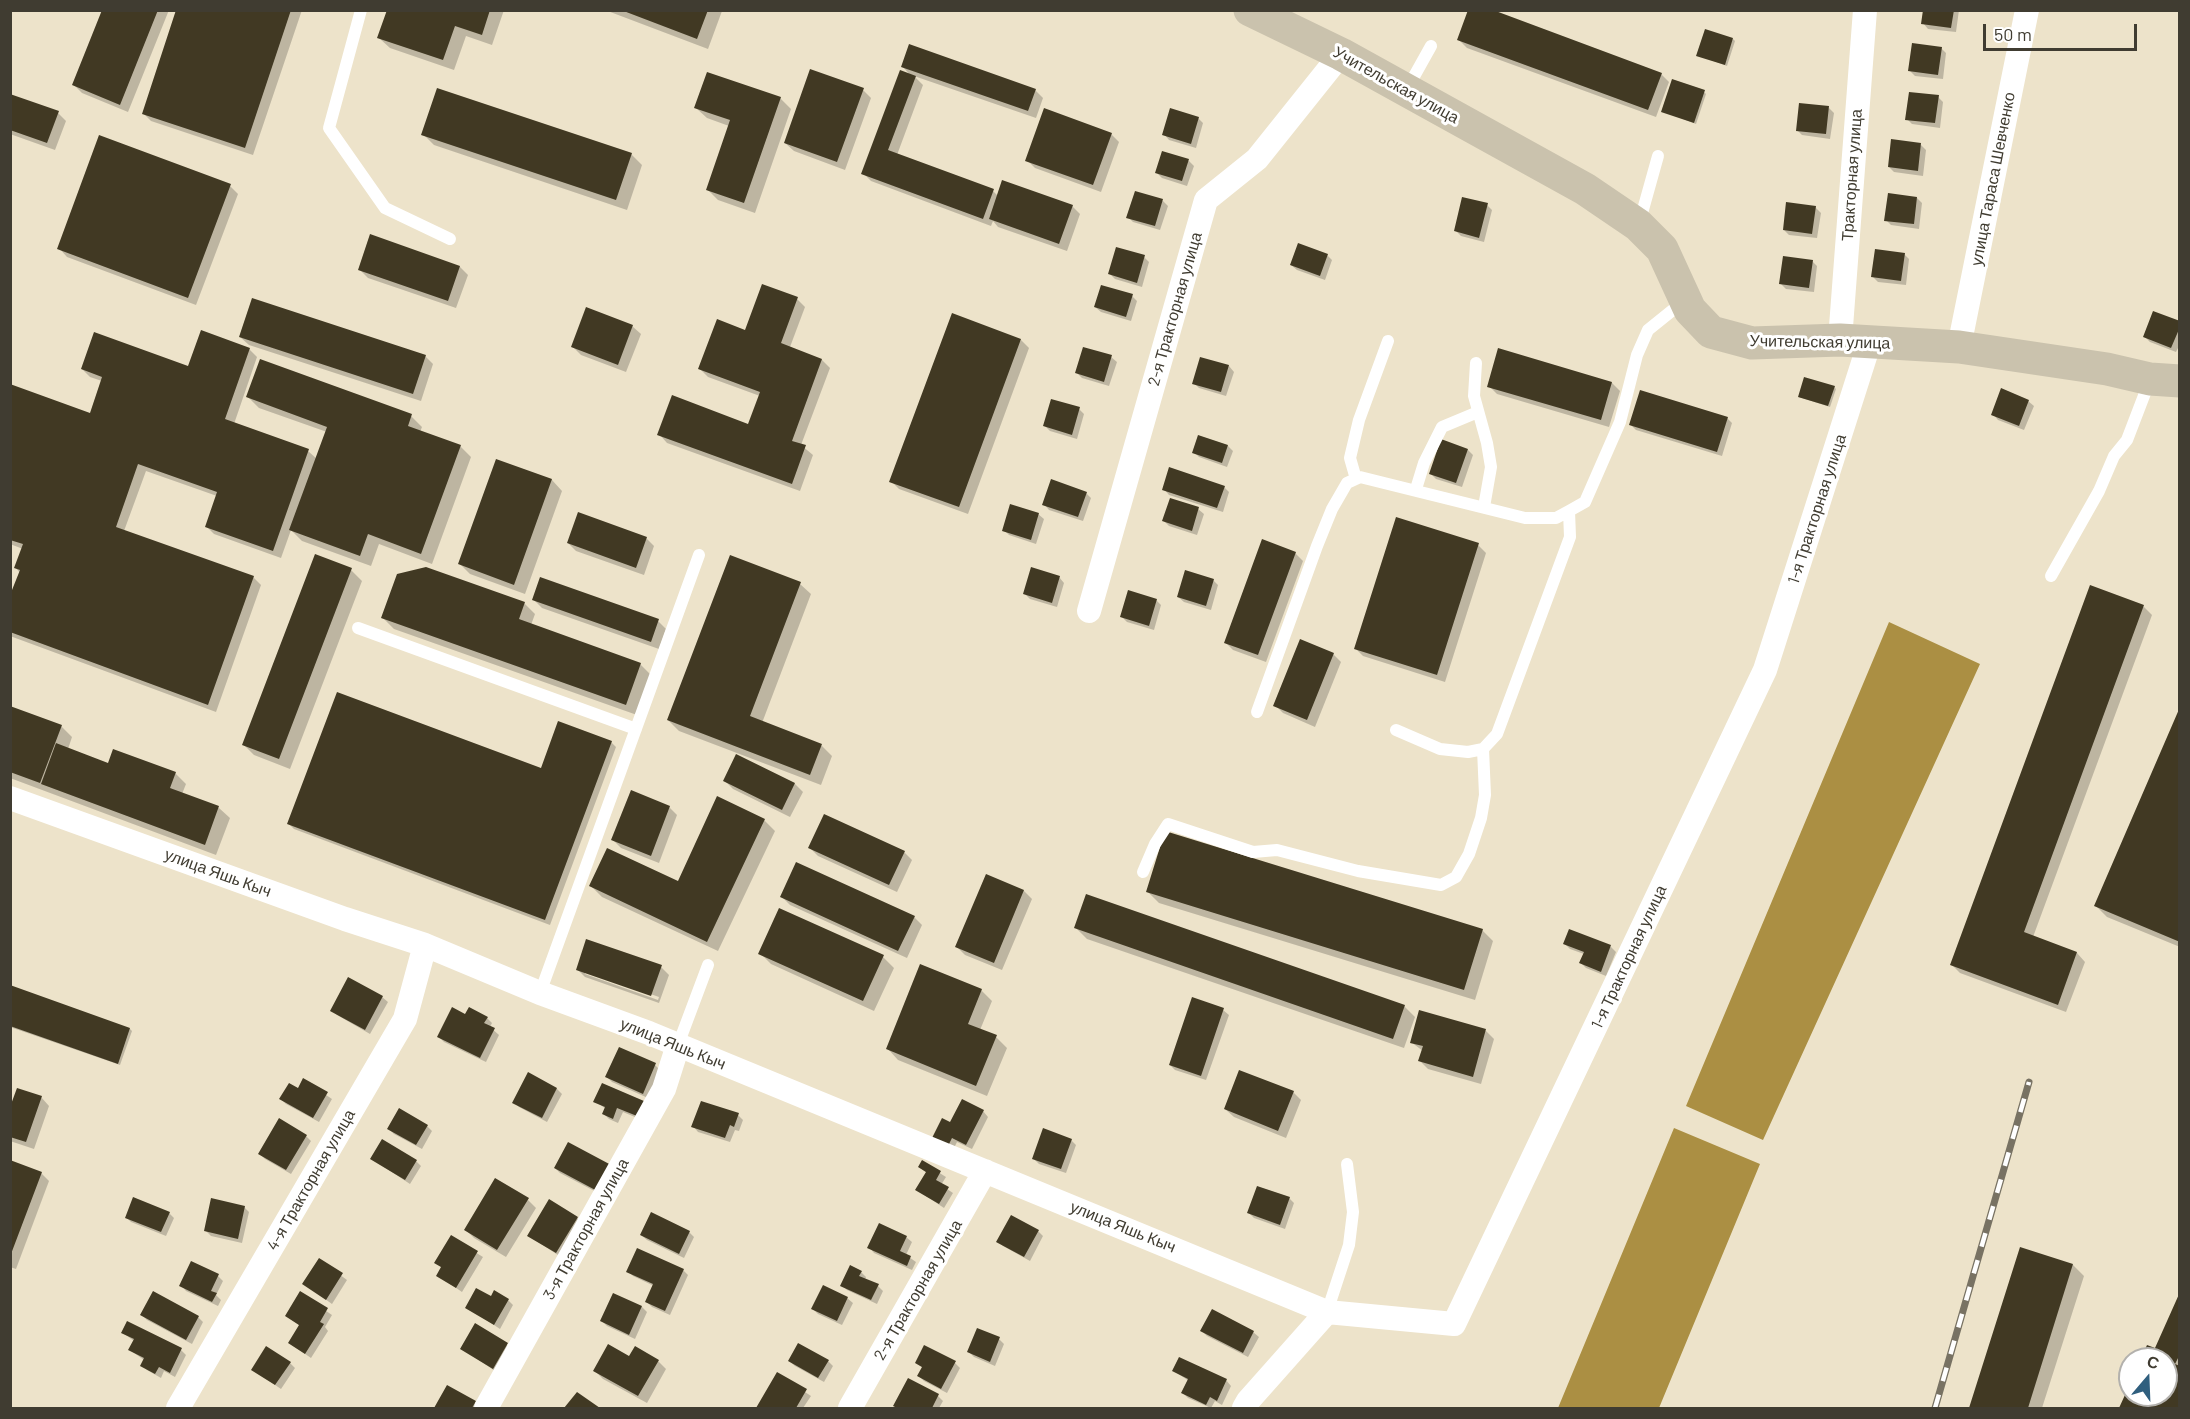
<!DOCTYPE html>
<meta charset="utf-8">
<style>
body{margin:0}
#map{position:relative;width:2190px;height:1419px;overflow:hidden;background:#ede3ca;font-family:Barlow,sans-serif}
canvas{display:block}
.frame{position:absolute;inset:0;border:12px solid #403c31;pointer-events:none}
.north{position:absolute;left:2118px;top:1347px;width:60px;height:60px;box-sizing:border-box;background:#fff;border:2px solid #b3b1ad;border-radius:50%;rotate:19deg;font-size:16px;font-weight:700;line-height:24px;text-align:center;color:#403c31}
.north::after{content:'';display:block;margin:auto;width:21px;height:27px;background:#305f7e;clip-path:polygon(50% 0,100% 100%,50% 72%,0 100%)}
.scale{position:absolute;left:1983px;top:24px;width:154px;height:27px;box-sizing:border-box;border:3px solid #403c31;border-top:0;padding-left:8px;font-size:18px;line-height:21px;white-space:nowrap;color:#403c31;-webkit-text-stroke:4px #fff;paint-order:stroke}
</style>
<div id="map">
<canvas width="2190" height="1419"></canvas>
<div class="frame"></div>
<div class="north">С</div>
<div class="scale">50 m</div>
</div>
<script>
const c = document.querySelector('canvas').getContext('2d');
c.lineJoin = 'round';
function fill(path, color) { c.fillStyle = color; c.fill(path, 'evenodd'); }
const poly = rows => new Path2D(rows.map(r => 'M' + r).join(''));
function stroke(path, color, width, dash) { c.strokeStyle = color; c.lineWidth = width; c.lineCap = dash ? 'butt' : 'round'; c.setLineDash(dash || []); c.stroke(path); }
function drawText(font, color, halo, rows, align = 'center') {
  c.font = font + ' Barlow,sans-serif'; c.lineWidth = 6; c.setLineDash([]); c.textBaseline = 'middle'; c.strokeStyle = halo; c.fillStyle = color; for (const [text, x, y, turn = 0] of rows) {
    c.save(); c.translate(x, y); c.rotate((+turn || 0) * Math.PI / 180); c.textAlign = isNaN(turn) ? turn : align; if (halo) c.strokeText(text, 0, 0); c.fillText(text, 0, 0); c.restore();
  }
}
const water = poly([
 [1889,622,1980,664,1763,1140,1686,1106],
 [1674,1128,1760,1164,1659,1408,1558,1408]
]);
const shadow = poly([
 [124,10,169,10,128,112,82,93,74,85],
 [178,10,302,10,253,155,151,121,143,113],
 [388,10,504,10,492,45,466,36,454,70,390,48,379,38],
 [605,10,721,10,722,11,708,49],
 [1925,10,1959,10,1956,32,1928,29,1923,23],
 [1733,39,1735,41,1727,66,1698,55],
 [1459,40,1661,74,1669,82,1656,117,1467,48],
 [1941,48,1946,53,1943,79,1915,76,1910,71],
 [903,67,1035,90,1043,98,1036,118,914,76,923,85,897,155,993,191,998,196,1072,206,1080,214,1067,251,998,227,993,221,991,226,871,181,863,173,911,76],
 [863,90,871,98,845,170,794,151,785,143],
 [1704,92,1706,94,1696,124,1662,111],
 [10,95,58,113,66,121,55,150,10,134],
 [1938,97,1943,102,1940,128,1912,124,1907,119],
 [780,98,791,109,755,213,718,200,707,189,729,126,707,118,696,108],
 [1829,108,1834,113,1830,139,1802,135,1797,130],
 [1198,118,1203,123,1196,148,1169,140,1164,134],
 [423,134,631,154,642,165,627,210,434,145],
 [1111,134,1119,142,1101,192,1035,168,1027,160],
 [1921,145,1926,150,1923,176,1894,172,1889,167],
 [1163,153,1189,161,1194,166,1187,186,1162,178,1157,173],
 [230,186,238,194,196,305,67,257,59,248],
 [1136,193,1163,201,1168,206,1160,230,1133,222,1128,217],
 [1917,198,1922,203,1919,229,1891,225,1886,220],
 [1487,205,1492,210,1484,242,1461,236,1456,231],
 [1815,207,1821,213,1817,238,1789,235,1784,230],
 [371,236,460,267,468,275,456,308,368,278,360,270],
 [1904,254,1909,259,1906,285,1878,282,1873,277],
 [1327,255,1332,260,1325,280,1297,270,1291,265],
 [1144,257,1149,262,1142,287,1115,279,1109,273],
 [1812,261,1817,266,1814,292,1786,289,1781,284],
 [1132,296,1137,301,1131,321,1101,312,1095,307],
 [797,299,805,307,790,347,822,360,830,368,801,445,813,455,800,491,667,443,659,434,749,426,760,396,708,377,700,369,746,332],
 [2180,323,2180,344,2176,352,2150,342,2145,337],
 [632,326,641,334,626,372,581,355,573,347],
 [240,337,425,356,433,364,421,401,249,345],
 [1021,340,1029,348,968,514,899,489,891,481],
 [249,349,257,357,234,424,308,451,317,459,327,432,259,408,248,397,411,416,422,427,420,432,460,446,471,457,432,564,379,544,371,566,302,541,291,530,281,558,214,534,206,526,217,496,146,471,124,531,253,577,261,585,216,712,10,636,10,599,20,573,16,568,23,549,10,544,10,386,91,415,102,381,90,377,82,369,189,368],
 [1499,350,1612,383,1620,391,1609,427,1497,394,1489,386],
 [1111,357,1117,362,1109,386,1082,378,1077,373],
 [1229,366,1234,372,1226,396,1199,388,1194,383],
 [1834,387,1836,389,1830,407,1799,397],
 [2028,401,2034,406,2024,430,1998,420,1993,414],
 [1079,409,1084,414,1077,439,1050,431,1045,426],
 [1727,418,1732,423,1722,456,1636,430,1631,425],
 [1228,446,1233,451,1227,467,1199,457,1194,452],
 [1468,450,1473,455,1462,487,1436,479,1431,474],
 [497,461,552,480,562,491,525,594,470,574,459,563],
 [1224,487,1229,492,1223,512,1169,495,1164,489],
 [1086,493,1091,498,1083,521,1049,510,1044,504],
 [1198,509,1204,514,1197,535,1169,526,1164,521],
 [1038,514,1044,519,1036,544,1009,535,1004,530],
 [646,538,654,546,644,575,576,551,568,543],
 [1478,545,1486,553,1445,682,1363,656,1355,648],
 [1295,553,1303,561,1266,662,1233,650,1225,642],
 [731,557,800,584,811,594,762,723,822,746,832,756,821,785,679,731,668,720],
 [351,570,362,581,290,769,254,755,243,744],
 [1059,577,1064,583,1057,607,1030,599,1025,594],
 [1213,580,1218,585,1211,610,1184,602,1178,597],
 [2091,587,2144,607,2152,615,2033,937,2077,953,2085,962,2066,1012,1960,973,1952,965],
 [534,600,658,621,666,629,659,649,542,608],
 [1156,600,1161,605,1154,630,1127,622,1122,617],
 [524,603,535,614,531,625,640,664,651,675,637,715,394,629,383,618],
 [1333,654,1341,662,1315,727,1283,713,1275,705],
 [10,707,61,726,72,737,68,749,109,764,175,773,186,784,182,794,219,808,230,818,216,855,10,778],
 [2180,711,2180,947,2107,917,2096,906],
 [611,742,616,747,550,925,294,829,289,824,542,770],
 [725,781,795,784,803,792,790,817,733,789],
 [669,807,677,815,659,863,621,848,613,840],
 [764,820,775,831,718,951,602,897,591,886,679,883],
 [810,848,904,852,912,860,897,892,818,856],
 [986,875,1024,891,1032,899,1002,970,965,955,957,947],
 [1148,892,1482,930,1493,941,1475,1000,1159,903],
 [782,897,914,917,922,925,907,958,790,905],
 [1076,928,1404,1006,1415,1017,1404,1048,1087,939],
 [1570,931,1611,947,1616,952,1606,976,1586,968,1581,963,1584,954,1570,949,1565,944],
 [760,953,883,957,894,968,874,1011,771,964],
 [661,967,669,975,659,1003,585,977,577,969],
 [585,971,659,997,658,1000,585,974],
 [10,987,130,1029,132,1031,120,1065,10,1027],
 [981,990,992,1001,980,1030,996,1037,1007,1048,987,1096,898,1060,888,1049],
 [382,997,388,1002,370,1034,337,1015,332,1010],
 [1223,1010,1229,1015,1206,1080,1175,1070,1170,1065],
 [1420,1012,1486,1031,1494,1039,1481,1084,1428,1069,1420,1061,1423,1051,1411,1042],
 [487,1018,492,1023,490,1027,499,1035,486,1062,444,1042,439,1037],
 [655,1065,660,1070,648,1098,612,1082,607,1077],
 [528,1074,557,1089,562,1094,547,1122,519,1107,514,1102],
 [304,1080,332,1099,319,1122,286,1104,281,1099,298,1090],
 [603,1084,642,1120,623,1112,618,1123,609,1119,604,1114,606,1109,595,1101],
 [1293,1092,1301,1100,1286,1138,1234,1117,1225,1109],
 [41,1097,49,1106,34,1149,10,1141,10,1110],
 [983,1111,988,1117,972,1149,957,1142,953,1150,937,1141,951,1124],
 [738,1115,743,1120,739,1131,735,1130,730,1142,698,1132,693,1126],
 [427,1126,432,1131,422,1149,394,1134,389,1129],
 [306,1136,311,1141,291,1174,265,1159,260,1154],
 [1071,1140,1076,1145,1066,1173,1039,1164,1034,1159],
 [568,1144,604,1196,560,1173,555,1168],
 [372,1159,416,1161,421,1166,410,1184],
 [10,1162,41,1173,49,1181,16,1269,10,1267],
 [922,1162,946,1177,941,1185,953,1193,944,1208,917,1190,927,1173,919,1167],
 [1289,1198,1294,1203,1285,1229,1254,1218,1249,1213],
 [528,1200,536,1208,506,1257,474,1238,466,1230],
 [244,1207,249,1212,242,1243,211,1236,206,1231],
 [169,1213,174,1218,166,1236,131,1222,126,1217],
 [577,1218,582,1223,561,1257,529,1236],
 [880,1225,906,1237,912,1242,906,1255,916,1262,912,1270,874,1253,869,1247],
 [1038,1231,1043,1236,1030,1261,1003,1246,998,1241],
 [689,1232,694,1237,684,1258,647,1240,641,1235],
 [451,1237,483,1257,462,1292,437,1275,442,1268,436,1262],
 [2021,1249,2073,1265,2084,1276,2042,1408,1971,1408],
 [320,1260,347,1280,332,1304,304,1284],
 [683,1270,688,1275,670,1315,652,1307,647,1302,654,1286,633,1276,628,1271],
 [861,1272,866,1277,865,1280,878,1286,883,1291,877,1304,847,1290,842,1285],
 [218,1276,223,1281,216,1295,221,1300,218,1306,186,1291,181,1285],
 [300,1293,332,1315,325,1327,328,1331,311,1358,289,1343,300,1326,287,1316],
 [614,1295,642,1307,647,1312,635,1339,607,1326,602,1321],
 [2180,1296,2180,1408,2121,1408,2130,1388,2130,1395,2166,1395,2166,1359,2143,1359,2156,1350],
 [491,1298,508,1300,513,1305,500,1329,467,1307],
 [847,1298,853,1303,842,1325,818,1314,813,1309],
 [1212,1311,1253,1332,1259,1337,1248,1357,1207,1336,1202,1331],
 [142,1315,198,1317,203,1322,192,1344,147,1320],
 [475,1325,513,1349,498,1373,461,1348],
 [123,1333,181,1350,186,1355,175,1377,164,1371,161,1378,147,1370,142,1365,144,1360,130,1350,134,1341],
 [999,1339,1004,1344,995,1366,974,1357,969,1352],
 [630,1358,658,1361,666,1369,647,1403,603,1379,595,1371],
 [789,1361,828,1361,833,1366,824,1382,795,1366],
 [290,1363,295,1368,281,1389,253,1370],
 [916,1363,955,1363,960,1368,947,1393,924,1381,919,1376,923,1368],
 [1174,1371,1226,1380,1231,1386,1222,1405,1215,1401,1211,1408,1188,1398,1183,1393,1189,1381],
 [778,1374,811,1396,803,1408,758,1408],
 [448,1387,475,1402,479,1408,436,1408],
 [938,1396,943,1401,939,1408,897,1408,895,1406]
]);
const building = poly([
 [102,10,158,10,120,105,72,85],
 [176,10,291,10,245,148,142,114],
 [387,10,490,10,482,35,455,26,443,60,377,38],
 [621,10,708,10,697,39],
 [1468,10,1493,10,1662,73,1648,110,1457,40],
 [1923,10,1954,10,1951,28,1921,24],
 [1705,29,1733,38,1725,65,1696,56],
 [1912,43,1942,47,1938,75,1908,71],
 [909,44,1036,89,1028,111,901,67],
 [810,69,864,88,837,162,784,143],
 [900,70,916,76,888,150,994,189,983,219,861,174],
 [707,72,781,97,744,203,706,190,730,120,694,108],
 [1672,79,1705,90,1694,123,1661,112],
 [437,88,632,153,616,200,421,135],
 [1909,92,1939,95,1935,123,1905,120],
 [10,94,59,111,47,143,10,130],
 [1799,103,1829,106,1826,134,1796,131],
 [1044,108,1112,133,1093,185,1025,161],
 [1170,108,1199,117,1191,144,1162,135],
 [99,135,231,184,188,298,57,249],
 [1891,139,1921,143,1918,171,1888,167],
 [1162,151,1189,159,1182,181,1155,173],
 [1002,180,1073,205,1059,244,989,219],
 [1135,191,1163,199,1155,226,1126,218],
 [1888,193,1917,197,1914,224,1884,221],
 [1462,197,1488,203,1479,238,1454,231],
 [1786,202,1816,206,1812,234,1783,230],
 [370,234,460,266,448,301,358,270],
 [1298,243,1328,254,1320,276,1290,265],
 [1116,247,1145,255,1137,283,1108,274],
 [1875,249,1905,253,1901,281,1871,277],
 [1783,256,1813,260,1809,288,1779,284],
 [762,284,798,297,781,343,822,359,792,441,806,445,792,484,657,435,672,395,748,424,760,392,698,369,717,319,745,330],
 [1101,285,1133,294,1126,317,1094,307],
 [252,298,426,355,413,394,239,337],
 [586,307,633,325,618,365,571,347],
 [2153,311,2180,321,2180,327,2171,348,2143,337],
 [952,313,1021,339,959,507,889,482],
 [201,330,250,348,225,419,309,449,273,551,205,527,217,492,138,464,116,527,254,576,208,705,10,632,10,595,20,570,14,568,23,544,10,540,10,384,90,413,102,377,81,369,94,332,188,366],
 [1083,347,1112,355,1104,382,1075,373],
 [1498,348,1612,382,1601,420,1487,387],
 [1200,357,1229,365,1221,392,1192,384],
 [260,359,412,414,408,426,461,445,421,554,368,534,360,556,289,530,327,427,246,397],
 [1804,377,1835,386,1828,406,1798,397],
 [2001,388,2029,400,2019,426,1991,415],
 [1640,390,1728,417,1717,452,1629,425],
 [1051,399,1080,407,1072,435,1043,426],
 [1198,435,1228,445,1222,463,1192,453],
 [1441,439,1468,449,1456,483,1429,474],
 [496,459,552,479,514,585,458,564],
 [1169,467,1225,486,1217,508,1162,490],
 [1051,479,1087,492,1078,517,1042,505],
 [1170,498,1199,507,1192,531,1162,521],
 [1010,504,1039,513,1031,540,1002,531],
 [578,512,647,537,636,568,567,543],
 [1396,517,1479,543,1437,675,1354,649],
 [1262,539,1296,552,1258,655,1224,643],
 [315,554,352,568,279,759,242,745],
 [730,555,801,582,750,716,822,744,810,775,667,720],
 [426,567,525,602,519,619,641,663,626,705,381,618,397,574],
 [1031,567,1060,576,1052,603,1023,594],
 [1185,570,1214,579,1206,606,1177,597],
 [540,577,659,619,651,642,532,600],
 [2090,585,2144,605,2024,932,2077,952,2058,1005,1950,965],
 [1128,590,1157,599,1149,626,1120,617],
 [1300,639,1334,653,1307,720,1273,706],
 [337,692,541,768,558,721,612,741,545,920,287,824],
 [10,706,62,725,40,783,10,772],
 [2180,707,2180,942,2094,906],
 [56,743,108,763,113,749,176,772,170,788,219,806,205,845,41,784],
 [736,754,795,783,782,810,723,781],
 [631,790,670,806,651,856,611,840],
 [717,796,765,819,707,942,589,886,607,848,678,881],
 [824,814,905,851,889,885,808,848],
 [1165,831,1483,929,1464,990,1146,892],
 [796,862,915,916,898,951,780,897],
 [986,874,1024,890,994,963,955,947],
 [1086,894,1405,1005,1393,1039,1074,928],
 [779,908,884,955,863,1001,758,954],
 [1569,929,1611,945,1601,972,1579,963,1584,952,1563,944],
 [586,939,662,965,651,996,576,970],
 [920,964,982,989,968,1024,997,1035,976,1086,886,1049],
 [348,977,383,996,365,1030,330,1011],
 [10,985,130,1028,118,1064,10,1026],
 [1192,997,1224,1008,1201,1076,1169,1065],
 [452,1007,465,1014,469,1007,488,1017,484,1023,495,1028,480,1058,437,1037],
 [1419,1010,1486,1029,1473,1077,1418,1061,1423,1046,1410,1043],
 [619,1047,656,1063,643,1094,605,1077],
 [1239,1070,1294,1091,1278,1131,1224,1109],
 [528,1072,557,1088,542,1118,512,1103],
 [303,1078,328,1092,313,1118,279,1099,289,1083,298,1088],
 [602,1083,644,1101,637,1116,617,1108,613,1119,602,1114,605,1107,593,1102],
 [17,1088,42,1096,26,1142,10,1137,10,1107],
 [962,1099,984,1110,966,1145,952,1138,947,1148,931,1140,942,1118,950,1122],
 [701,1101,739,1113,734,1127,730,1125,725,1138,691,1127],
 [399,1108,428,1125,416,1145,387,1129],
 [279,1118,307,1135,286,1170,258,1154],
 [1043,1128,1072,1139,1061,1169,1032,1159],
 [382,1139,417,1160,405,1180,370,1159],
 [568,1142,613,1166,599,1192,554,1168],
 [10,1160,42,1172,11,1254,10,1254],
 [922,1160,941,1171,936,1180,949,1187,939,1204,915,1190,926,1172,918,1167],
 [495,1178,529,1198,497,1250,464,1230],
 [1257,1186,1290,1197,1280,1225,1247,1213],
 [133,1197,170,1212,161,1232,125,1218],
 [211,1198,245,1206,238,1239,204,1231],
 [549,1199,578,1217,556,1253,527,1236],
 [651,1212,690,1231,679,1254,640,1235],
 [1011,1215,1039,1230,1024,1257,996,1242],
 [879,1223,907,1236,900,1251,911,1256,907,1266,867,1248],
 [451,1235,478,1251,456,1288,436,1276,441,1267,434,1263],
 [2020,1247,2073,1264,2028,1408,1969,1408],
 [637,1248,684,1269,665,1311,645,1302,653,1284,626,1272],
 [319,1258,343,1273,326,1300,302,1284],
 [191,1261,219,1274,211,1291,217,1293,212,1302,179,1286],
 [850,1265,862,1271,859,1276,879,1284,871,1300,840,1286],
 [823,1285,848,1297,837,1321,811,1309],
 [476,1288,491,1296,494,1290,509,1299,494,1325,465,1308],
 [153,1291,199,1316,186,1340,140,1315],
 [300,1291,328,1308,320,1322,324,1324,305,1354,288,1343,299,1325,285,1316],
 [2180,1292,2180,1354,2175,1364,2180,1366,2180,1408,2119,1408,2130,1384,2130,1395,2166,1395,2166,1359,2141,1359,2147,1345,2155,1348],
 [613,1293,642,1306,629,1335,600,1321],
 [1212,1309,1254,1331,1243,1353,1200,1331],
 [127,1321,182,1348,170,1373,159,1367,155,1374,140,1366,144,1358,128,1350,134,1339,121,1333],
 [475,1323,508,1343,493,1369,460,1349],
 [977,1328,1000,1337,990,1362,967,1352],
 [798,1343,829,1360,818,1378,788,1361],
 [608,1344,629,1356,635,1346,659,1360,638,1396,593,1371],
 [924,1345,956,1361,941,1389,917,1376,922,1367,915,1363],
 [266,1346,291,1362,275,1385,251,1370],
 [1179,1357,1227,1379,1217,1401,1210,1397,1206,1405,1181,1393,1188,1379,1172,1371],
 [777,1372,807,1389,796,1408,756,1408],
 [908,1378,939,1394,932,1408,897,1408,893,1406],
 [447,1385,476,1401,472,1408,434,1408],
 [577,1392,600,1408,564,1408]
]);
const lane = poly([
 [361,10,329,128,385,208,450,239],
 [1407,89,1431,46],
 [1639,224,1658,156],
 [1476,363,1474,396,1487,443,1491,467,1484,507],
 [1356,479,1350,458,1359,420,1388,341],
 [1416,489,1424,463,1442,427,1478,412],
 [2051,576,2099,491,2114,456,2127,440,2150,380],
 [358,628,636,729],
 [1257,712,1317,546,1332,509,1347,483,1360,477,1525,518,1556,518,1569,511,1585,502,1620,422,1637,355,1648,330,1684,301],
 [1396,730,1440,749,1468,752,1483,749,1497,734,1570,537,1569,511],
 [1143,872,1155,844,1168,824,1253,852,1277,850,1358,871,1441,885,1456,877,1469,854,1481,818,1485,795,1483,749],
 [540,993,699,555],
 [678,1045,708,965],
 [1327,1312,1349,1245,1353,1212,1347,1164]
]);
const street = poly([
 [1840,340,1865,10],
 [1959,347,2027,10],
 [1089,611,1206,200,1257,159,1341,54],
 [10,798,345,919,425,945,540,993,649,1033,1327,1312],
 [178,1408,405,1019,425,945],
 [486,1408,664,1089,678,1045],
 [850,1408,985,1171],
 [1244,1408,1248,1401,1327,1312,1454,1324,1765,670,1870,341]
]);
const secondary = poly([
 [1250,10,1341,54,1406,90,1585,189,1638,225,1662,249,1690,310,1711,332,1752,343,1840,340,1959,347,2107,369,2150,379,2180,381]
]);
const rail = poly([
 [1935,1408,2029,1082]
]);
const streetNames = [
 ["Учительская улица",1396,85,29],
 ["Тракторная улица",1852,175,-86],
 ["улица Тараса Шевченко",1993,179,-79],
 ["2-я Тракторная улица",1175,309,-74],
 ["Учительская улица",1820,342,1],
 ["1-я Тракторная улица",1817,509,-72],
 ["улица Яшь Кыч",218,873,20],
 ["1-я Тракторная улица",1629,957,-65],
 ["улица Яшь Кыч",673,1044,22],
 ["4-я Тракторная улица",311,1180,-60],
 ["улица Яшь Кыч",1123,1227,22],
 ["3-я Тракторная улица",586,1229,-61],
 ["2-я Тракторная улица",918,1290,-60]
];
fill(water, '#ab8f43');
fill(shadow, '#0003');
fill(building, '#413923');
stroke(lane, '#fff', 12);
stroke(street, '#fff', 24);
stroke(secondary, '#cac2ad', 33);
stroke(rail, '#787263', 7);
stroke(rail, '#fff', 4.5, [14]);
drawText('16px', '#403c31', '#fff', streetNames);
</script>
